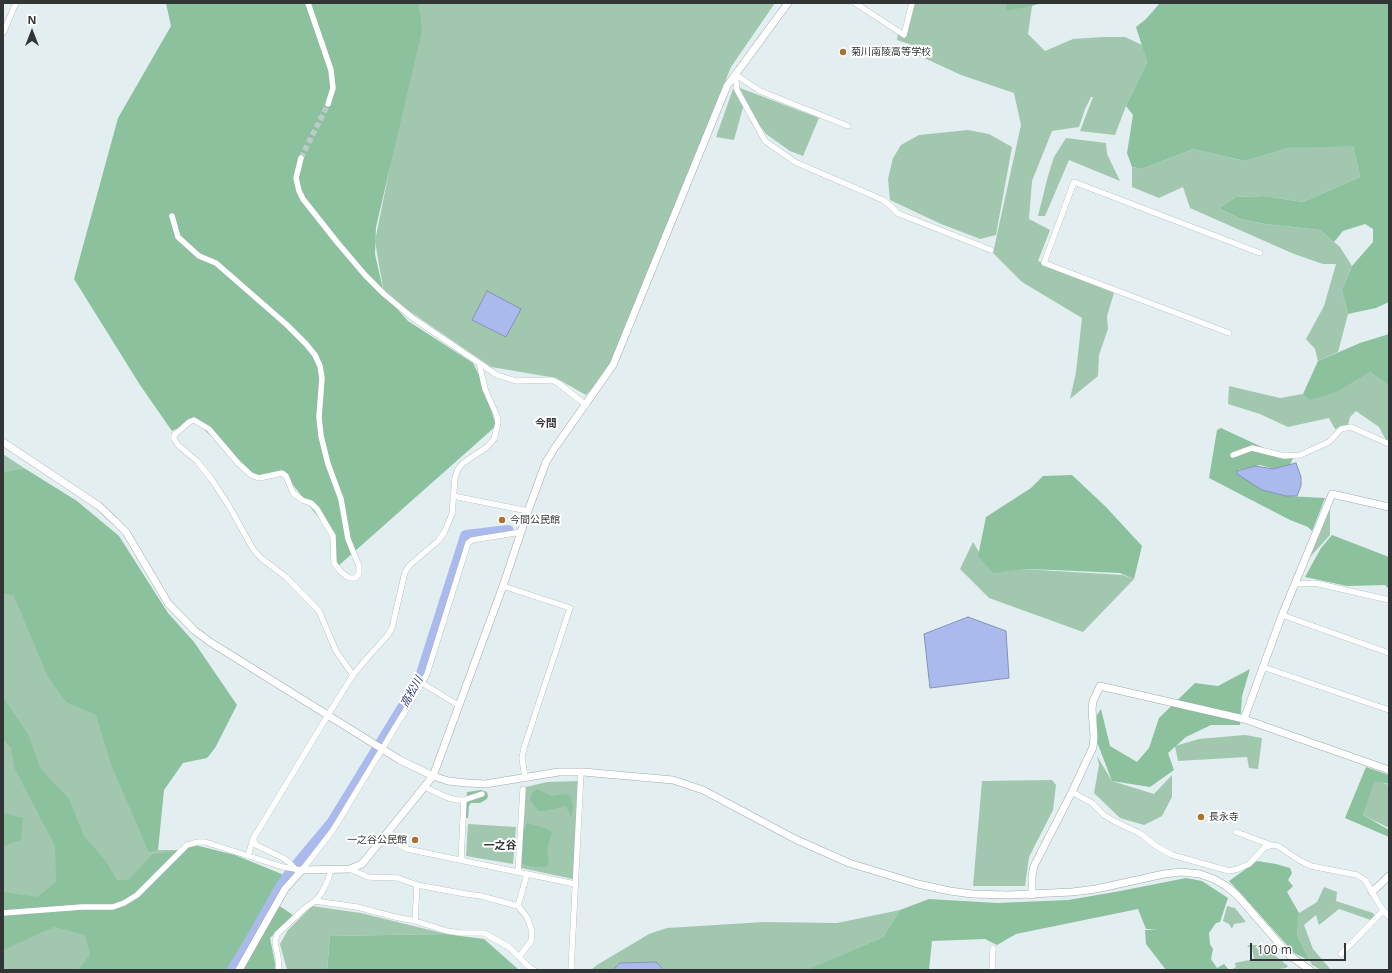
<!DOCTYPE html>
<meta charset="utf-8">
<style>
body{margin:0}
#map{position:relative;width:1392px;height:973px;overflow:hidden;background:#e3eef0;font-family:"Open Sans",sans-serif}
canvas{display:block}
.frame{position:absolute;inset:0;border:4px solid #313536;pointer-events:none}
.north{position:absolute;left:12px;top:12px;width:40px;height:40px;-webkit-text-stroke:3px #fff;paint-order:stroke;rotate:0deg;font-size:11px;font-weight:700;line-height:16px;text-align:center;color:#313536}
.north::after{content:'';display:block;margin:auto;width:14px;height:18px;background:#313536;clip-path:polygon(50% 0,100% 100%,50% 72%,0 100%)}
.scale{position:absolute;left:1250px;top:943px;width:96px;height:18px;box-sizing:border-box;border:2px solid #313536;border-top:0;padding-left:5px;font-size:12px;line-height:14px;white-space:nowrap;color:#313536;-webkit-text-stroke:3px #fff;paint-order:stroke}
</style>
<div id="map">
<canvas width="1392" height="973"></canvas>
<div class="frame"></div>
<div class="north">N</div>
<div class="scale">100 m</div>
</div>
<script>
const c = document.querySelector('canvas').getContext('2d');
c.lineJoin = 'round';
function fill(path, color) { c.fillStyle = color; c.fill(path, 'evenodd'); }
const poly = rows => new Path2D(rows.map(r => 'M' + r).join(''));
function stroke(path, color, width, dash) { c.strokeStyle = color; c.lineWidth = width; c.lineCap = dash ? 'butt' : 'round'; c.setLineDash(dash || []); c.stroke(path); }
function drawText(font, color, halo, rows, align = 'center') {
  c.font = font + ' "Open Sans","Noto Sans JP",sans-serif'; c.lineWidth = 4; c.setLineDash([]); c.textBaseline = 'middle'; c.strokeStyle = halo; c.fillStyle = color; for (const [text, x, y, turn = 0] of rows) {
    c.save(); c.translate(x, y); c.rotate((+turn || 0) * Math.PI / 180); c.textAlign = isNaN(turn) ? turn : align; if (halo) c.strokeText(text, 0, 0); c.fillText(text, 0, 0); c.restore();
  }
}
const green = poly([
 [419,3,775,3,731,67,610,368,586,395,556,378,491,367,384,294,375,241,392,157,421,31],
 [913,3,1036,3,1032,6,1028,34,1045,51,1073,39,1103,37,1125,37,1142,45,1147,62,1126,106,1115,135,1080,131,1093,97,1091,97,1085,109,1079,127,1052,131,1032,181,1029,219,1050,230,1038,261,1114,293,1107,316,1108,329,1099,355,1098,376,1070,399,1076,372,1082,318,1022,282,993,253,1021,125,1014,93,961,75,909,51,912,45,897,40,898,33,904,34],
 [740,88,819,118,803,156,790,151,766,134,744,104,734,140,716,137,733,89,737,90],
 [968,130,989,134,1012,147,996,235,980,239,941,224,890,200,888,179,893,158,901,145,919,135],
 [1066,138,1106,143,1107,154,1120,181,1069,160,1045,216,1038,216,1048,176,1054,157],
 [1324,146,1353,146,1360,177,1303,202,1264,196,1236,197,1219,208,1241,219,1265,224,1320,230,1340,247,1352,266,1342,290,1348,314,1338,352,1318,361,1315,349,1306,339,1324,306,1336,264,1323,264,1294,254,1190,208,1183,187,1159,198,1132,187,1132,167,1142,169,1193,149,1245,161,1288,148],
 [1370,372,1389,386,1389,441,1386,440,1379,427,1356,411,1350,417,1348,425,1335,429,1329,418,1288,427,1260,414,1228,404,1229,386,1280,398,1303,394,1313,399],
 [3,454,24,468,3,472],
 [1330,509,1330,535,1310,557],
 [973,542,988,567,1123,575,1134,579,1083,632,989,598,960,569],
 [3,570,105,706,157,850,182,850,254,923,240,970,3,970],
 [1245,735,1262,738,1258,769,1249,768,1247,757,1178,761,1175,746,1199,739],
 [1097,756,1112,781,1154,794,1172,775,1172,797,1162,816,1144,825,1120,818,1094,793,1099,765],
 [1052,780,1056,785,1053,810,1029,857,1025,886,973,886,982,781],
 [1375,780,1389,785,1389,828,1363,815],
 [578,781,573,879,521,868,526,787,547,782],
 [468,824,516,827,513,864,466,856],
 [1324,887,1337,892,1336,901,1373,913,1375,916,1371,920,1339,909,1319,925,1316,915,1304,925,1313,949,1331,970,1321,970,1312,965,1297,935,1299,913,1317,902],
 [312,906,361,913,446,934,330,936,327,970,287,970,280,944,288,930],
 [1227,906,1235,908,1246,922,1234,924,1232,929,1229,924,1223,921],
 [900,910,883,937,826,962,812,970,591,970,597,965,649,934,667,928,764,922,837,923],
 [1249,945,1262,945,1288,966,1286,968,1273,970,1231,970,1236,967,1235,963,1254,959,1252,947,1247,947]
]);
const forest = poly([
 [166,3,419,3,422,31,376,227,375,254,384,294,408,321,473,363,484,385,496,426,337,567,333,536,286,476,259,478,245,468,194,420,172,431,140,385,74,279,118,118,171,26],
 [1007,3,1044,3,1006,11],
 [1160,3,1389,3,1389,302,1376,308,1348,314,1342,290,1352,266,1373,242,1373,229,1365,224,1343,231,1334,242,1320,230,1265,224,1241,219,1219,208,1236,197,1264,196,1303,202,1360,177,1353,146,1288,148,1245,161,1193,149,1142,169,1132,167,1127,153,1133,115,1126,106,1147,62,1136,27,1146,19],
 [1389,334,1389,386,1370,372,1336,392,1310,400,1303,394,1318,361,1360,343],
 [1221,428,1279,455,1294,456,1289,467,1284,472,1260,465,1238,470,1237,474,1286,496,1325,498,1312,531,1308,527,1290,520,1209,478,1217,430],
 [24,468,77,501,119,536,168,613,194,642,237,705,215,748,207,758,183,763,164,790,158,850,149,852,112,767,96,715,66,702,48,677,14,596,3,593,3,472],
 [1043,476,1072,475,1106,507,1142,546,1134,579,1120,573,1054,570,1022,569,993,573,978,556,986,517,1031,488],
 [1332,535,1389,557,1389,589,1385,585,1347,586,1305,577,1321,548],
 [1250,669,1242,696,1240,725,1211,725,1186,737,1168,753,1174,770,1150,787,1112,781,1097,742,1097,715,1101,709,1110,746,1137,762,1149,748,1159,718,1195,683,1218,686],
 [3,697,28,734,40,768,69,799,84,836,105,860,117,880,128,880,153,854,182,850,195,845,235,855,284,875,226,970,78,970,90,955,85,935,54,927,3,950,3,892,37,897,56,882,55,846,14,767,11,748,3,740],
 [1366,767,1389,775,1389,784,1375,781,1363,815,1389,830,1389,837,1345,818],
 [537,789,552,796,563,794,571,796,573,809,571,817,566,806,545,811,538,811,530,800,532,793],
 [481,790,487,792,488,796,487,799,480,803,471,803,469,806,468,818,465,818,467,792],
 [3,813,23,818,21,840,3,846],
 [527,823,545,828,552,832,547,850,549,863,546,867,535,867,522,864,523,831],
 [1257,861,1276,864,1290,868,1292,873,1288,880,1293,886,1287,892,1299,913,1297,935,1310,961,1294,953,1245,898,1229,881],
 [1186,878,1202,881,1228,898,1220,922,1216,923,1209,933,1210,944,1213,949,1211,959,1217,968,1224,964,1229,970,1166,970,1146,944,1145,930,1157,930,1146,929,1138,909,1016,934,997,945,985,939,932,941,929,970,807,970,883,937,900,910,929,899,997,903,1068,900,1115,892],
 [278,905,293,915,270,938,275,963,275,970,240,970],
 [446,934,484,939,519,970,327,970,330,936]
]);
const water = poly([
 [487,291,521,309,506,337,472,320,487,291],
 [1296,463,1301,477,1301,486,1297,496,1286,496,1262,490,1237,474,1237,471,1255,466,1273,469,1296,463],
 [968,617,1006,631,1009,678,930,688,924,634,968,617],
 [656,962,664,970,613,970,620,963,656,962]
]);
const river = poly([
 [297,865,333,822,420,680,466,536,508,531],
 [249,944,281,887,290,874],
 [233,970,246,949]
]);
const streetTunnel = poly([
 [301,158,328,104]
]);
const street = poly([
 [308,3,331,70,333,88,328,104],
 [855,3,904,35,912,3],
 [3,33,16,3],
 [735,74,737,90,765,141,795,162,883,200,893,208,897,213,991,250],
 [735,74,760,91,848,126],
 [301,158,296,178,299,191,303,199,337,242,365,275,384,294,414,319,497,375,516,381,552,380,558,383,586,405],
 [172,216,178,237,199,256,216,263,287,325,306,344,315,355,320,366,322,378,319,417,321,436,328,464,341,499,348,539,359,566,359,574,355,578,349,578,341,572,334,563,333,536,317,509,311,503,302,500,293,493,286,476,282,473,259,478,251,475,238,463,209,429,194,420,189,422,178,432,174,435,174,439,178,445,197,461,212,480,229,506,253,549,261,558,286,577,319,611,336,651,353,675],
 [1229,333,1044,263,1074,182,1260,253],
 [1233,455,1252,448,1284,456,1300,455,1329,442,1341,429,1351,427,1389,444],
 [453,496,528,511],
 [1295,584,1315,583,1389,600],
 [503,586,570,608,524,748,522,758,525,778],
 [1282,615,1389,653],
 [1263,667,1389,710],
 [422,683,458,705],
 [425,787,446,797,457,800,464,800,461,860],
 [1072,792,1092,803,1104,815,1112,820,1141,834,1156,846,1172,855,1229,871,1238,869,1249,864,1265,847,1272,845,1278,846,1299,860,1311,866,1357,875,1365,880,1381,907,1389,917],
 [464,800,482,794],
 [389,832,398,844,407,849,575,884],
 [1236,832,1271,845],
 [253,839,256,845,283,858,290,863,296,870],
 [248,856,253,839,328,715,353,675,368,657,387,636,392,628,405,572,410,565,438,541,444,533,452,514,455,478,458,469,463,463,487,447,494,439,498,423,497,416,485,389,479,363],
 [350,869,368,877,398,878,417,885,466,894,481,896,518,906],
 [518,872,523,789],
 [417,885,415,921,447,931,461,933,484,933,509,947,530,968,534,970],
 [315,901,357,907,395,917,415,921],
 [3,913,82,907,113,907,124,903,137,895,187,845,198,842,205,842,283,867,302,870,333,830,422,683,427,674,468,543,472,540,521,532],
 [1341,954,1383,911],
 [519,957,531,941,532,931,527,917,518,906,527,874],
 [279,970,278,957,275,942,277,934,305,908,315,901,321,894,328,880,331,869],
 [571,970,581,772],
 [992,970,993,948]
]);
const secondary = poly([
 [3,442,99,506,115,521,126,532,168,603,194,630,210,642,400,760,433,776,448,781,467,783,485,784,559,772,583,772,673,780,703,790,795,839,849,863,918,884,950,891,972,894,1008,895,1072,892,1096,889,1164,874,1181,872,1200,874,1214,879,1226,886,1237,895,1289,955,1310,970],
 [1244,719,1282,615,1332,494,1389,507],
 [1372,892,1389,876],
 [1032,895,1032,876,1034,866,1072,792,1093,747,1094,737,1092,709,1093,701,1100,686,1244,719,1389,770],
 [239,970,285,889,302,870,350,869,362,864,433,776,503,586,528,511,546,462,554,449,613,365,727,86,788,3]
]);
const markers = [
 [843,52,4,"#aa722f"],
 [502,520,4,"#aa722f"],
 [1201,817,4,"#aa722f"],
 [415,840,4,"#aa722f"]
];
const poiNames = [
 ["菊川南陵高等学校",851,52],
 ["今間公民館",510,520],
 ["長永寺",1209,817],
 ["一之谷公民館",407,840,"right"]
];
const neighbourhoodNames = [
 ["今間",546,424],
 ["一之谷",500,846]
];
const waterNames = [
 ["高松川",412,692,-61]
];
fill(green, '#a1c8ae');
fill(forest, '#8cc19e');
fill(water, '#abbaed');
stroke(water, '#8692b6', 1);
stroke(river, '#abbaed', 12);
stroke(streetTunnel, '#bfc9cb', 5.5, [5.5, 3]);
stroke(street, '#a0aaac', 6);
stroke(secondary, '#a0aaac', 8);
stroke(street, '#fff', 5.5);
stroke(secondary, '#fff', 7);
for (const [x, y, r, color] of markers) { const dot = new Path2D(); dot.arc(x, y, r, 0, 2 * Math.PI); c.fillStyle = color; c.fill(dot); stroke(dot, '#fff', 1.5); }
drawText('10px', '#313536', '#fff', poiNames, 'left');
drawText('bold 11px', '#313536', '#fff', neighbourhoodNames);
drawText('italic 11px', '#2f3c79', '#fff', waterNames);
</script>
